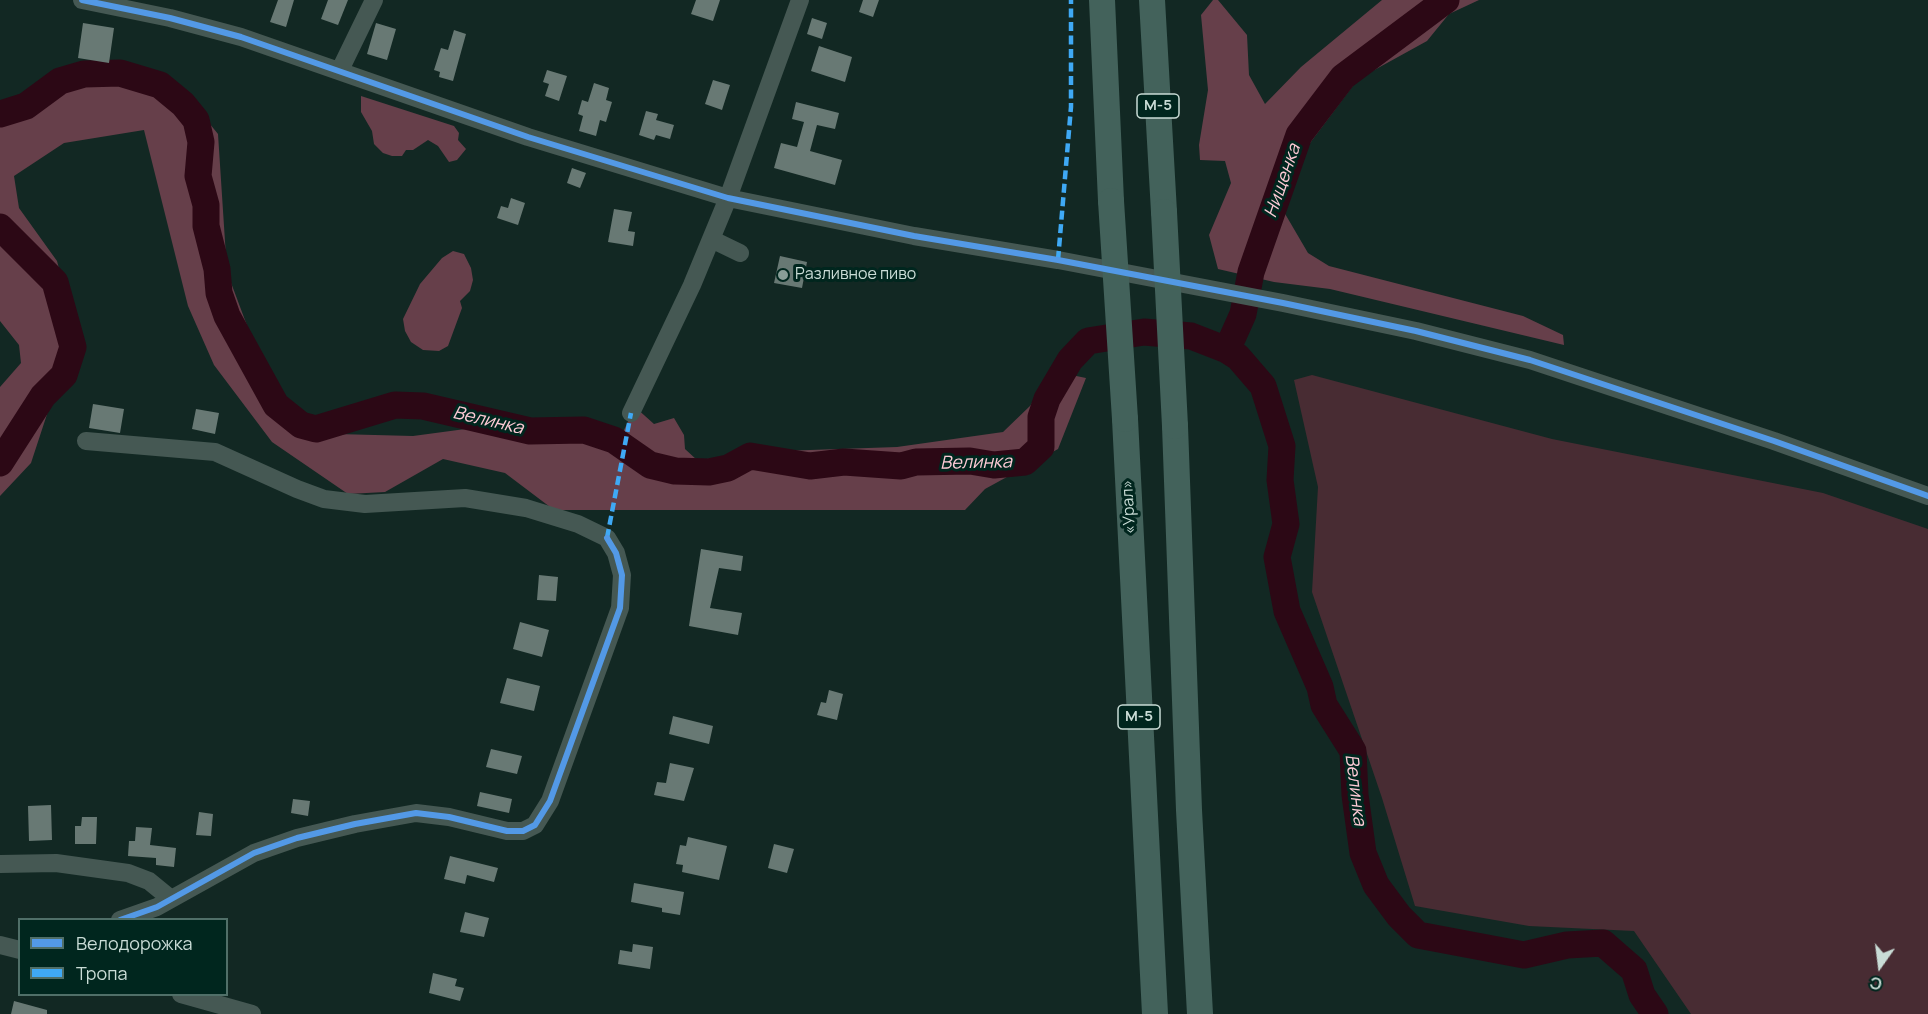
<!DOCTYPE html>
<meta charset="utf-8">
<style>
body{margin:0}
#map{position:relative;width:1928px;height:1014px;overflow:hidden;background:#122823;font-family:Manrope,sans-serif}
canvas{display:block}
.legend{position:absolute;left:18px;top:918px;width:210px;height:78px;box-sizing:border-box;background:#00261e;border:2px solid #506f68;margin:0;padding:8px 10px;list-style:none;font-size:18px;color:#c9dcd6}
.legend li{display:flex;align-items:center;gap:12px;height:30px}
.legend b{width:30px;border:2px solid #506f68}
.north{position:absolute;left:1850px;top:936px;width:60px;height:60px;-webkit-text-stroke:4px #00261e;paint-order:stroke;rotate:194deg;font-size:16px;font-weight:700;line-height:24px;text-align:center;color:#c9dcd6}
.north::after{content:'';display:block;margin:auto;width:21px;height:27px;background:#c9dcd6;clip-path:polygon(50% 0,100% 100%,50% 72%,0 100%)}
</style>
<div id="map">
<canvas width="1928" height="1014"></canvas>
<ul class="legend">
<li><b style="height:8px;background:#5399e6"></b>Велодорожка</li>
<li><b style="height:8px;background:#3fa9f5"></b>Тропа</li>
</ul>
<div class="north">С</div>
</div>
<script>
const c = document.querySelector('canvas').getContext('2d');
c.lineJoin = 'round';
function fill(path, color) { c.fillStyle = color; c.fill(path, 'evenodd'); }
const poly = rows => new Path2D(rows.map(r => 'M' + r).join(''));
function stroke(path, color, width, dash) { c.strokeStyle = color; c.lineWidth = width; c.lineCap = dash ? 'butt' : 'round'; c.setLineDash(dash || []); c.stroke(path); }
function drawText(font, color, halo, rows, align = 'center') {
  c.font = font + ' Manrope,sans-serif'; c.lineWidth = 6; c.setLineDash([]); c.textBaseline = 'middle'; c.strokeStyle = halo; c.fillStyle = color; for (const [text, x, y, turn = 0] of rows) {
    c.save(); c.translate(x, y); c.rotate((+turn || 0) * Math.PI / 180); c.textAlign = isNaN(turn) ? turn : align; if (halo) c.strokeText(text, 0, 0); c.fillText(text, 0, 0); c.restore();
  }
}
const green = poly([
 [1312,375,1552,439,1823,493,1928,529,1928,1014,1691,1014,1634,931,1529,926,1415,906,1382,798,1312,592,1318,487,1294,380]
]);
const forest = poly([
 [1213,0,1218,0,1247,35,1249,75,1265,104,1301,67,1382,0,1479,0,1449,14,1427,41,1358,79,1307,147,1284,212,1308,253,1329,266,1523,316,1563,335,1564,345,1330,289,1274,282,1218,269,1209,235,1231,183,1225,161,1200,160,1199,145,1208,90,1201,15],
 [98,67,175,81,218,134,227,272,261,363,298,433,413,436,525,421,623,432,635,407,654,424,674,418,684,435,685,449,697,460,781,451,897,447,1003,432,1030,406,1052,371,1086,378,1058,449,985,489,965,510,554,510,505,473,443,459,385,492,348,494,272,442,214,365,188,306,144,130,64,143,14,176,19,208,57,261,75,329,31,463,0,496,0,387,21,363,19,345,0,321,0,106,46,83],
 [361,96,454,126,459,133,458,140,466,149,457,160,449,162,438,146,428,140,413,150,406,150,402,156,392,156,383,153,374,144,372,131,361,112],
 [453,251,464,254,471,268,473,280,470,291,460,301,462,308,448,346,439,351,423,350,411,342,405,331,403,319,420,284,442,258]
]);
const river = poly([
 [0,114,26,106,60,81,84,74,120,73,160,85,183,104,196,120,201,142,198,176,206,205,206,226,217,269,219,293,227,316,276,405,301,425,316,429,395,405,423,406,530,431,584,430,614,440,650,465,675,471,709,472,728,468,750,456,810,466,844,462,901,466,916,462,970,461,994,465,1025,462,1041,447,1041,417,1047,399,1070,360,1088,341,1144,332,1191,336,1227,350,1238,357,1263,386,1282,446,1280,480,1286,524,1277,557,1287,611,1320,687,1324,705,1353,751,1355,795,1363,853,1376,885,1399,916,1418,935,1524,955,1567,945,1603,943,1634,970,1642,995,1655,1014],
 [0,227,55,282,73,347,64,375,43,396,0,463],
 [1227,350,1243,314,1251,272,1299,135,1343,77,1446,0]
]);
const building = poly([
 [278,0,294,0,286,27,270,22],
 [328,0,348,0,338,25,321,19],
 [696,0,720,0,713,21,691,14],
 [863,0,879,0,873,17,859,12],
 [812,18,827,23,822,39,807,34],
 [83,23,114,28,109,63,78,58],
 [376,23,396,29,387,60,367,54],
 [454,30,466,34,453,81,439,77,440,72,434,70,441,48,448,50],
 [819,46,852,57,845,82,811,71],
 [547,70,567,76,559,101,545,96,549,84,543,82],
 [713,80,730,85,722,110,705,104],
 [594,83,609,88,606,100,612,102,606,122,600,120,596,136,579,131,583,116,578,114,582,100,588,102],
 [796,102,839,113,835,129,817,125,810,151,842,160,835,185,774,168,781,143,797,147,804,122,792,119],
 [646,111,658,114,656,120,674,125,670,139,656,135,654,140,639,135],
 [572,168,586,173,580,188,567,183],
 [511,198,525,203,518,225,497,218,501,206,508,208],
 [614,209,632,212,628,231,635,232,633,246,608,242],
 [780,256,807,262,802,288,774,283],
 [93,404,124,409,120,433,89,428],
 [196,409,219,413,215,434,192,429],
 [701,549,743,556,741,571,719,568,710,608,742,613,738,635,689,626],
 [539,575,558,577,556,601,537,600],
 [520,622,549,630,542,657,513,649],
 [507,678,540,686,534,711,500,703],
 [829,690,843,694,837,720,817,715,821,702,826,703],
 [673,716,713,726,709,744,669,734],
 [491,749,522,756,517,774,486,767],
 [670,763,694,768,684,801,654,795,657,782,666,783],
 [480,792,512,799,509,813,477,806],
 [293,799,310,801,308,816,291,813],
 [51,805,52,840,29,841,28,806],
 [199,812,213,814,211,836,196,835],
 [82,817,97,817,96,844,75,844,75,826,81,826],
 [136,827,152,828,150,845,176,848,174,867,156,865,156,858,128,856,129,841,135,841],
 [688,837,727,846,719,880,682,872,683,865,676,864,680,845,686,846],
 [774,844,794,849,787,873,768,868],
 [450,856,498,868,494,882,467,875,465,884,444,879],
 [634,883,684,892,680,915,662,912,662,908,631,902],
 [465,912,489,918,484,937,460,932],
 [633,944,653,947,650,969,618,964,620,950,632,952],
 [433,973,457,979,455,986,464,988,460,1001,429,993],
 [14,1001,47,1010,47,1014,11,1014]
]);
const minor = poly([
 [82,0,170,18,241,37,528,137,728,198,914,236,1058,260,1283,303,1416,331,1530,360,1774,441,1928,496],
 [340,70,374,0],
 [711,239,740,253],
 [631,413,692,285,728,198,800,0],
 [86,441,215,452,297,489,324,499,365,504,465,498,526,508,578,524,607,538,616,553,622,575,620,608,550,801,535,825,523,831,507,831,449,817,416,813,355,824,297,838,254,853,157,907,120,920],
 [0,864,56,863,128,873,149,881,171,899],
 [0,945,20,950],
 [181,994,252,1014]
]);
const highway = poly([
 [1102,0,1111,201],
 [1152,0,1164,212],
 [1125,419,1155,1014],
 [1175,426,1189,810,1200,1014]
]);
const highwayBridge = poly([
 [1111,201,1125,419],
 [1164,212,1175,426]
]);
const quiet = poly([
 [1058,260,1071,107,1071,0],
 [607,538,631,413]
]);
const cycleway = poly([
 [82,0,170,18,241,37,528,137,728,198,914,236,1058,260,1283,303,1416,331,1530,360,1774,441,1928,496],
 [120,920,157,907,254,853,297,838,355,824,416,813,449,817,507,831,523,831,535,825,550,801,620,608,622,575,616,553,607,538]
]);
const markers = [
 [783,275,6,"#899d97"]
];
const shields = [
 [1158,106,42],
 [1139,717,42]
];
const shieldNames = [
 ["М-5",1158,106],
 ["М-5",1139,717]
];
const poiNames = [
 ["Разливное пиво",795,275]
];
const streetNames = [
 ["«Урал»",1129,507,-93]
];
const waterNames = [
 ["Нищенка",1283,181,-71],
 ["Велинка",488,421,13],
 ["Велинка",976,463,-1],
 ["Велинка",1355,790,83]
];
fill(green, '#482c33');
fill(forest, '#663f4a');
stroke(river, '#2c0815', 27);
fill(building, '#687974');
stroke(minor, '#455853', 18);
stroke(highway, '#43625b', 26);
stroke(highwayBridge, '#43625b', 26);
stroke(quiet, '#3fa9f5', 4.5, [9, 4.5]);
stroke(cycleway, '#5399e6', 6);
for (const [x, y, r, color] of markers) { const dot = new Path2D(); dot.arc(x, y, r, 0, 2 * Math.PI); c.fillStyle = color; c.fill(dot); stroke(dot, '#00261e', 2); }
for (const [x, y, w] of shields) { const box = new Path2D(); box.roundRect(x - w / 2, y - 12, w, 24, 4.5); c.fillStyle = '#00261e'; c.fill(box); stroke(box, '#c9dcd6', 1.5); }
drawText('bold 15px', '#c9dcd6', null, shieldNames);
drawText('16px', '#c9dcd6', '#00261e', poiNames, 'left');
drawText('16px', '#c9dcd6', '#00261e', streetNames);
drawText('italic 18px', '#fecbd6', '#00261e', waterNames);
</script>
